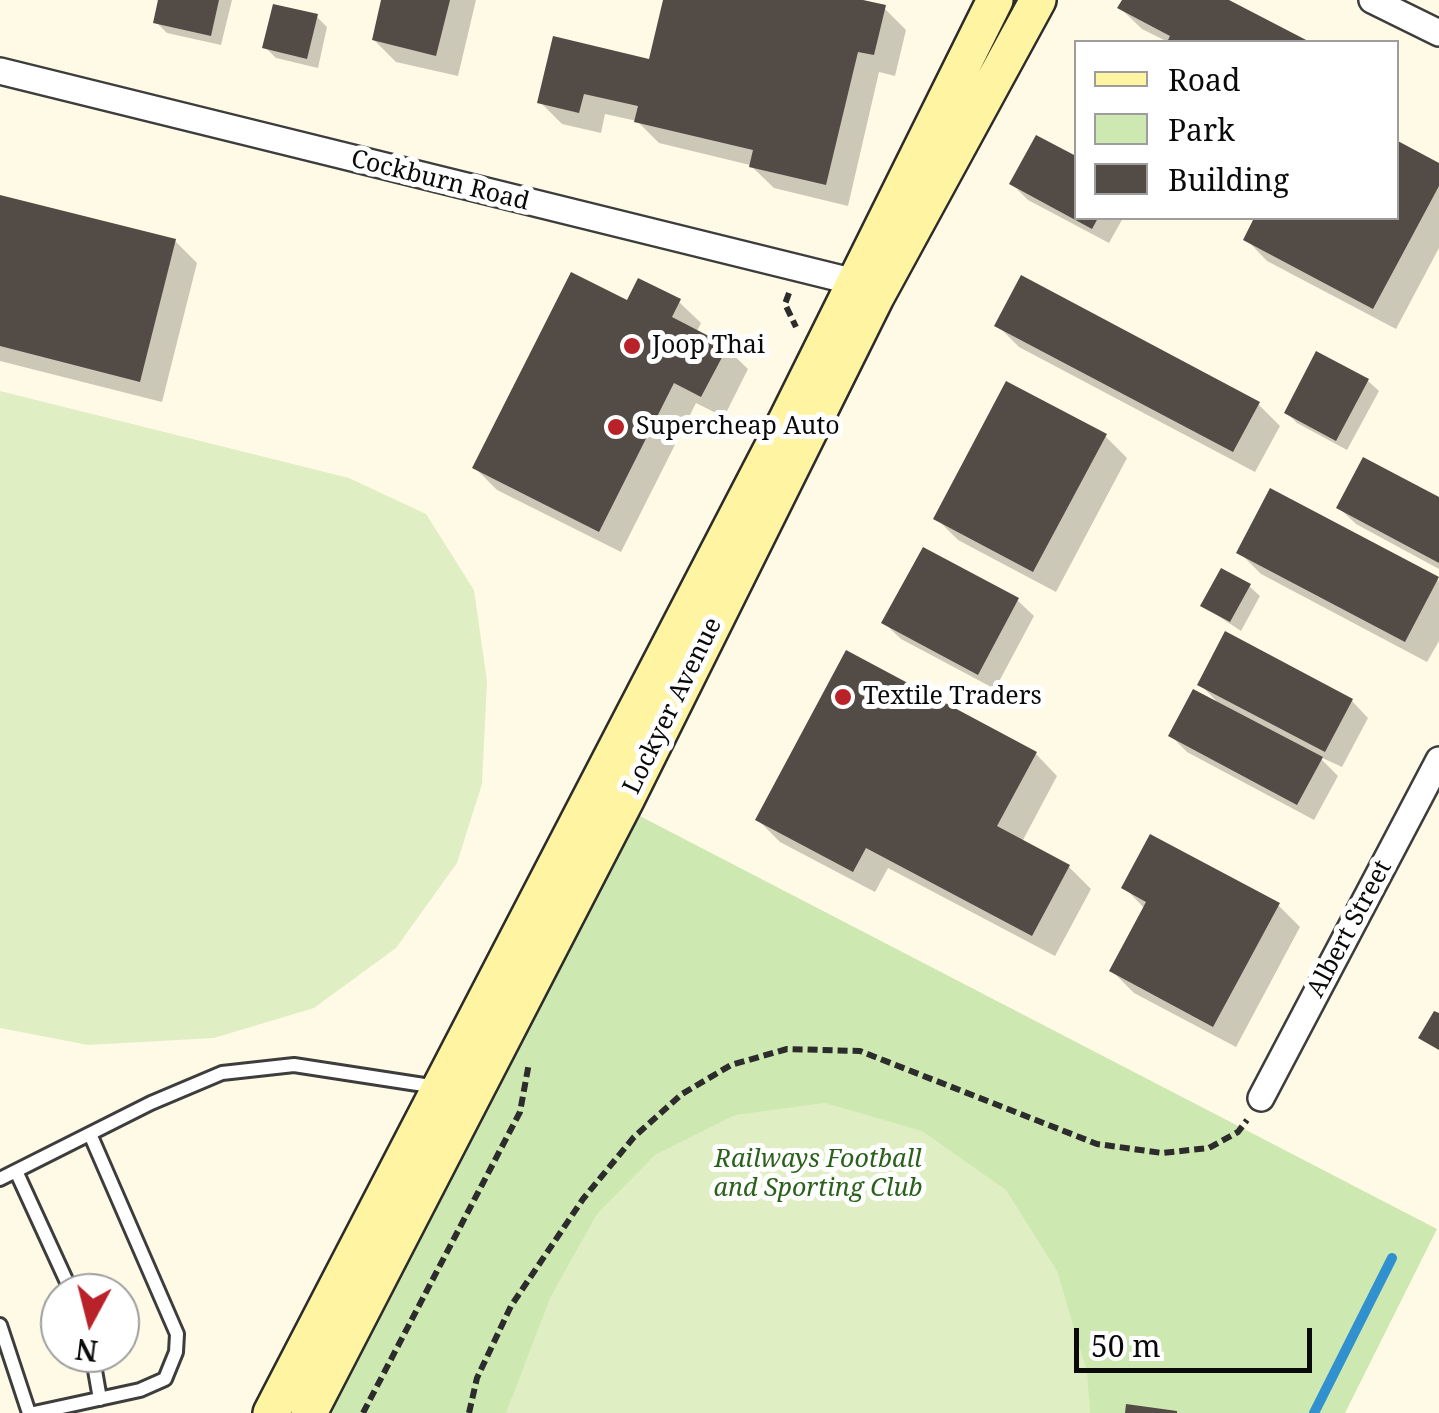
<!DOCTYPE html>
<style>
body{margin:0}
#map{position:relative;width:1439px;height:1413px;overflow:hidden;background:#fffae6;font-family:"Noto Serif",serif}
canvas{display:block}
.legend{position:absolute;left:1074px;top:40px;width:325px;height:180px;box-sizing:border-box;background:#fff;border:2px solid #9d9d9d;margin:0;padding:12px 18px;list-style:none;font-size:30px;color:#0a0a0a}
.legend li{display:flex;align-items:center;gap:20px;height:50px}
.legend b{width:50px;border:2px solid #9d9d9d}
.north{position:absolute;left:40px;top:1273px;width:100px;height:100px;box-sizing:border-box;background:#fff;border:2px solid #9d9d9d;border-radius:50%;rotate:187deg;font-size:28px;font-weight:700;line-height:40px;text-align:center;color:#0a0a0a}
.north::after{content:'';display:block;margin:auto;width:35px;height:45px;background:#ba222a;clip-path:polygon(50% 0,100% 100%,50% 72%,0 100%)}
.scale{position:absolute;left:1074px;top:1328px;width:238px;height:45px;box-sizing:border-box;border:5px solid #0a0a0a;border-top:0;padding-left:12px;font-size:30px;line-height:35px;white-space:nowrap;color:#0a0a0a;-webkit-text-stroke:8px #fff;paint-order:stroke}
</style>
<div id="map">
<canvas width="1439" height="1413"></canvas>
<ul class="legend">
<li><b style="height:12px;background:#fff4a1"></b>Road</li>
<li><b style="height:28px;background:#cee8b1"></b>Park</li>
<li><b style="height:28px;background:#524b46"></b>Building</li>
</ul>
<div class="north">N</div>
<div class="scale">50 m</div>
</div>
<script>
const c = document.querySelector('canvas').getContext('2d');
c.lineJoin = 'round';
function fill(path, color) { c.fillStyle = color; c.fill(path, 'evenodd'); }
const poly = rows => new Path2D(rows.map(r => 'M' + r).join(''));
function stroke(path, color, width, dash) { c.strokeStyle = color; c.lineWidth = width; c.lineCap = dash ? 'butt' : 'round'; c.setLineDash(dash || []); c.stroke(path); }
function drawText(font, color, halo, rows, align = 'center') {
  c.font = font + ' "Noto Serif",serif'; c.lineWidth = 10; c.setLineDash([]); c.textBaseline = 'middle'; c.strokeStyle = halo; c.fillStyle = color; for (const [text, x, y, turn = 0] of rows) {
    c.save(); c.translate(x, y); c.rotate((+turn || 0) * Math.PI / 180); c.textAlign = isNaN(turn) ? turn : align; if (halo) c.strokeText(text, 0, 0); c.fillText(text, 0, 0); c.restore();
  }
}
const green = poly([
 [607,799,1437,1229,1345,1413,319,1413]
]);
const pitch = poly([
 [0,391,349,478,426,514,474,590,487,681,482,784,457,863,396,948,314,1008,214,1038,88,1045,0,1028],
 [825,1103,922,1131,1006,1190,1057,1271,1087,1372,1090,1413,506,1413,551,1296,597,1214,655,1155,735,1115]
]);
const shadow = poly([
 [155,0,232,0,221,45,167,33,156,22,161,1],
 [384,0,476,0,458,76,396,62,374,40],
 [665,0,852,0,884,8,906,30,895,76,879,72,848,206,774,188,750,165,659,143,637,121,605,114,601,133,562,124,540,102,651,62],
 [1124,0,1224,0,1304,42,1168,42,1142,29,1120,8],
 [316,16,327,27,318,68,276,58,265,47],
 [1037,138,1076,159,1076,218,1123,218,1109,243,1028,200,1012,184],
 [1439,166,1439,248,1396,329,1267,261,1246,239,1257,218,1396,218],
 [0,198,175,241,197,263,162,402,0,361],
 [679,302,701,323,696,333,726,348,748,369,724,417,696,403,621,552,497,490,475,468,629,304],
 [997,325,1258,404,1280,426,1255,472,1019,347],
 [1368,381,1379,391,1347,450,1297,423,1287,413],
 [1105,436,1127,458,1056,592,958,540,936,518],
 [1272,491,1439,581,1439,641,1427,662,1261,574,1239,552],
 [1439,500,1439,569,1356,524,1339,508],
 [1249,586,1260,596,1241,631,1203,606],
 [1017,600,1034,616,995,689,901,639,884,623],
 [1200,684,1352,701,1368,718,1342,767,1318,756,1338,776,1314,820,1187,752,1171,736,1220,705],
 [1036,754,1057,776,1022,842,1069,867,1091,889,1055,956,888,868,875,892,780,842,758,820],
 [1124,887,1278,905,1300,927,1236,1047,1134,993,1112,971,1145,909]
]);
const stream = poly([
 [1314,1413,1392,1258]
]);
const building = poly([
 [158,0,219,0,211,36,153,23],
 [381,0,450,0,436,56,372,40],
 [663,0,863,0,886,5,874,55,858,52,826,185,749,167,753,150,634,122,638,106,584,94,579,113,537,103,553,36,649,59],
 [1122,0,1229,0,1310,42,1167,42,1170,36,1117,8],
 [273,4,318,14,307,59,262,48],
 [1036,135,1076,156,1076,218,1098,218,1092,229,1009,184],
 [1396,140,1439,163,1439,186,1373,309,1243,240,1254,218,1396,218],
 [0,195,176,239,140,382,0,346],
 [571,272,627,300,638,278,681,299,672,317,728,346,701,397,674,383,599,532,472,468],
 [1021,275,1260,402,1233,452,994,326],
 [1316,351,1369,379,1336,441,1284,413],
 [1006,381,1107,434,1033,572,933,519],
 [1363,457,1439,497,1439,563,1336,508],
 [1270,488,1439,577,1405,642,1236,553],
 [923,547,1019,598,978,675,881,623],
 [1221,568,1251,584,1230,622,1200,606],
 [1225,631,1353,699,1325,752,1197,685],
 [846,650,1037,752,997,826,1070,865,1032,936,866,848,853,872,755,820],
 [1193,689,1323,757,1297,805,1168,736],
 [1150,834,1280,903,1213,1027,1109,971,1146,902,1121,888],
 [1434,1011,1439,1013,1439,1050,1418,1038],
 [1126,1404,1177,1411,1177,1413,1125,1413]
]);
const path = poly([
 [789,293,785,304,796,327],
 [363,1413,520,1112,529,1063],
 [469,1413,477,1378,511,1306,583,1199,634,1137,682,1094,731,1065,787,1049,860,1051,1097,1144,1162,1153,1209,1148,1238,1132,1247,1120]
]);
const lane = poly([
 [16,1171,72,1293],
 [0,1179,151,1103,222,1073,294,1065,437,1087],
 [0,1325,29,1413],
 [92,1353,100,1399],
 [34,1413,140,1390,165,1379,176,1352,177,1334,90,1134]
]);
const street = poly([
 [1372,0,1439,33],
 [0,71,871,286],
 [1261,1098,1439,760]
]);
const secondary = poly([
 [271,1413,787,419,995,0],
 [309,1413,626,800,876,297,1038,0]
]);
const markers = [
 [632,346,10,"#ba222a"],
 [616,427,10,"#ba222a"],
 [843,697,10,"#ba222a"]
];
const streetNames = [
 ["Cockburn Road",440,181,14],
 ["Lockyer Avenue",673,706,-64],
 ["Albert Street",1350,929,-62]
];
const poiNames = [
 ["Joop Thai",652,346],
 ["Supercheap Auto",636,427],
 ["Textile Traders",863,697]
];
const parkNames = [
 ["Railways Football",818,1160],
 ["and Sporting Club",818,1189]
];
fill(green, '#cee8b1');
fill(pitch, '#e0efc3');
fill(shadow, '#0003');
stroke(stream, '#3190ce', 10);
fill(building, '#524b46');
stroke(lane, '#3d3d3d', 18);
stroke(street, '#3d3d3d', 30);
stroke(secondary, '#2c2c2c', 40);
stroke(path, '#2c2c2c', 6, [10, 5]);
stroke(lane, '#fff', 12);
stroke(street, '#fff', 25);
stroke(secondary, '#fff4a1', 35);
for (const [x, y, r, color] of markers) { const dot = new Path2D(); dot.arc(x, y, r, 0, 2 * Math.PI); c.fillStyle = color; c.fill(dot); stroke(dot, '#fff', 4); }
drawText('25px', '#0a0a0a', '#fff', streetNames);
drawText('25px', '#0a0a0a', '#fff', poiNames, 'left');
drawText('italic 25px', '#2a611b', '#fff', parkNames);
</script>
